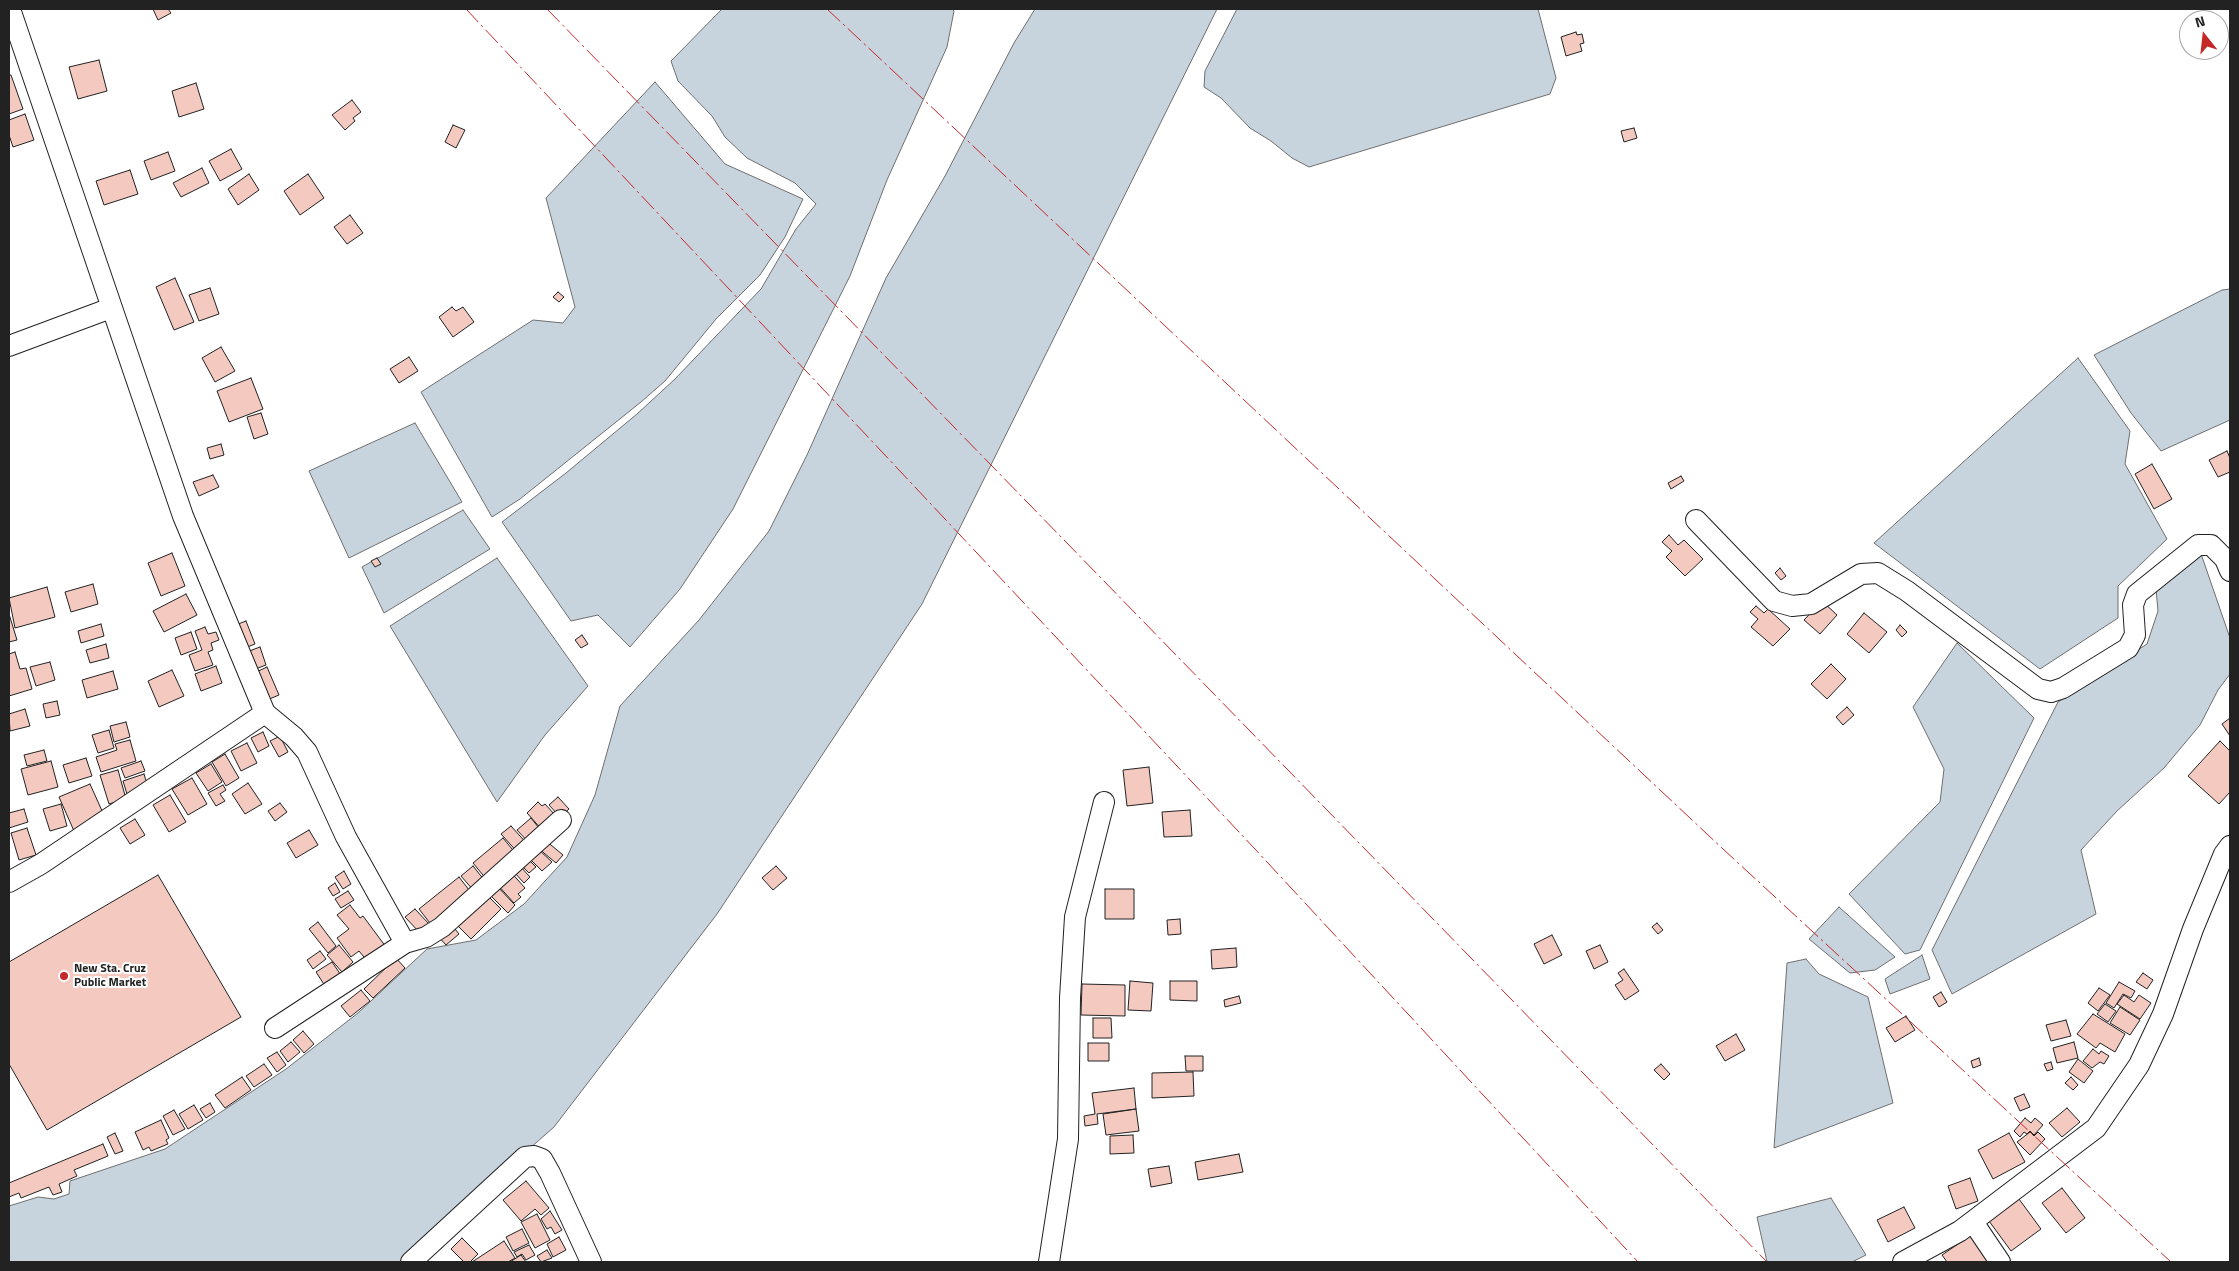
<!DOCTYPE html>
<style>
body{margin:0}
#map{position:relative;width:2239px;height:1271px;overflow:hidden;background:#fff;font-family:"Titillium Web",sans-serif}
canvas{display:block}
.frame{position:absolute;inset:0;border:10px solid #222;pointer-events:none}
.north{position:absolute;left:2179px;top:10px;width:50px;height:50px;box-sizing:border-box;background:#fff;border:1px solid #a7a7a7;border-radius:50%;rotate:344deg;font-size:14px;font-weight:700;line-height:20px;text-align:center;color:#222}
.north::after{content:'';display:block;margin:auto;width:18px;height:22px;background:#c62828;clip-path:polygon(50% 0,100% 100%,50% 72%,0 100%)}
</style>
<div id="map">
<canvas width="2239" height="1271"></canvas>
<div class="frame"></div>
<div class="north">N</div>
</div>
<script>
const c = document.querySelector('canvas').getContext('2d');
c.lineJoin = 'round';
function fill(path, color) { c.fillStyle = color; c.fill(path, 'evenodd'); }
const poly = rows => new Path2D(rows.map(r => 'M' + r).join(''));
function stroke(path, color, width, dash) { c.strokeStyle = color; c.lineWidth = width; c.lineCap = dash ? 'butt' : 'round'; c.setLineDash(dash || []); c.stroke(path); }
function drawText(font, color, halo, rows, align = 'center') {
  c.font = font + ' "Titillium Web",sans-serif'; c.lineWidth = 4; c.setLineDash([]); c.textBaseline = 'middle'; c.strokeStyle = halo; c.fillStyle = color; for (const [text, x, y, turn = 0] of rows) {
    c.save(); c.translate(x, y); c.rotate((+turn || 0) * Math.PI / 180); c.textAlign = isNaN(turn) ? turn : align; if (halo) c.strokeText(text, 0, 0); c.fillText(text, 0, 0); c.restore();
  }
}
const water = poly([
 [722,9,952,9,954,11,947,47,887,180,850,276,733,509,680,589,630,647,598,615,571,621,502,522,566,473,637,414,675,379,761,289,796,229,816,204,795,183,747,158,725,137,712,116,678,81,671,61,722,9],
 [1035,9,1217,9,922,604,717,914,554,1127,401,1262,9,1262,9,1206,38,1197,54,1199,69,1194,70,1181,165,1149,286,1069,358,1013,427,949,476,940,524,904,567,857,595,795,620,706,699,620,769,531,807,455,886,278,945,176,1014,43,1035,9],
 [1237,9,1538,9,1556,78,1550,94,1309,167,1292,158,1271,141,1250,128,1221,98,1204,87,1205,71,1237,9],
 [655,82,725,164,803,199,785,237,760,275,716,319,665,381,641,402,520,499,492,517,421,392,533,320,563,323,575,307,546,198,655,82],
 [2230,289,2230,420,2161,451,2131,413,2094,355,2222,290,2230,289],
 [2078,358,2130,431,2125,464,2167,539,2118,586,2118,618,2040,669,1874,543,2078,358],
 [415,423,462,502,349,558,309,471,415,423],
 [463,510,490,549,384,613,362,567,463,510],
 [2198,545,2230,638,2230,674,2218,690,2200,725,2164,768,2117,811,2081,850,2096,914,1952,994,1932,950,2058,702,2147,644,2158,611,2155,578,2198,545],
 [497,558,588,686,545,735,497,802,390,626,497,558],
 [1957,643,2034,718,1920,950,1905,954,1849,894,1940,802,1944,769,1913,707,1957,643],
 [1839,907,1895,957,1875,970,1850,973,1809,939,1839,907],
 [1922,955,1930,979,1890,994,1885,979,1922,955],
 [1806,959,1819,974,1868,997,1893,1103,1774,1148,1787,963,1806,959],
 [1831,1198,1866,1255,1852,1262,1767,1262,1757,1217,1831,1198]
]);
const building = poly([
 [153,9,168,9,171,13,158,20,153,9],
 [1576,32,1577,35,1582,34,1584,43,1580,44,1582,51,1566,56,1561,37,1576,32],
 [99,60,107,91,78,99,69,67,99,60],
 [9,75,11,75,23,109,9,114,9,75],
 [196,83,204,109,179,117,172,91,196,83],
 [352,100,361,112,353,118,355,121,345,130,332,115,352,100],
 [25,114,34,140,13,147,9,135,9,120,25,114],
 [453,125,465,130,456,148,445,142,453,125],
 [1634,128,1637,138,1624,142,1621,131,1634,128],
 [231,149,242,169,220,181,209,161,231,149],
 [168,152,175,171,151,180,144,161,168,152],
 [202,168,209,183,181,197,173,183,202,168],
 [130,170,138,194,104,205,96,181,130,170],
 [249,174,259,190,238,205,228,189,249,174],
 [308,174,324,198,300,215,284,191,308,174],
 [350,215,363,233,347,244,334,227,350,215],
 [175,278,194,322,174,330,156,287,175,278],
 [210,288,219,314,199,321,189,295,210,288],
 [558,292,564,297,559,302,553,297,558,292],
 [452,307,456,311,463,307,474,322,453,337,439,317,452,307],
 [221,347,235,371,215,382,202,358,221,347],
 [409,357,418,371,399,383,390,369,409,357],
 [251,378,263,409,229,422,217,391,251,378],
 [261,413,268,434,254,439,247,417,261,413],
 [221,444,224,455,210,459,207,448,221,444],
 [2227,451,2230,458,2230,472,2218,477,2209,460,2227,451],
 [2152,464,2172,499,2154,509,2135,474,2152,464],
 [213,475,219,487,199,496,193,482,213,475],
 [1681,476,1684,481,1671,489,1668,483,1681,476],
 [1669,535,1678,545,1684,540,1703,559,1685,576,1666,557,1672,551,1662,542,1669,535],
 [172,553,185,586,161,596,148,563,172,553],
 [377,558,381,564,375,567,371,561,377,558],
 [1780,568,1786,576,1781,580,1775,573,1780,568],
 [93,584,98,604,71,612,65,592,93,584],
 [47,587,55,617,15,628,9,598,47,587],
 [186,594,197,615,164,632,153,611,186,594],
 [1822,601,1837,615,1820,634,1804,620,1822,601],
 [1756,606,1764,613,1768,609,1790,629,1773,646,1751,627,1758,619,1750,612,1756,606],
 [1864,613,1887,632,1869,653,1847,634,1864,613],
 [9,614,17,640,9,642,9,614],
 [246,621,255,644,242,649,233,626,246,621],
 [101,624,104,636,81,643,78,631,101,624],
 [1900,625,1907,632,1902,637,1896,630,1900,625],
 [205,627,208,634,216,632,219,640,211,643,213,650,208,652,213,665,195,671,189,655,202,650,195,631,205,627],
 [191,632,197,649,181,655,175,638,191,632],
 [582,635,588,644,581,648,575,640,582,635],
 [106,644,109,658,90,663,86,650,106,644],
 [260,647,266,665,250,671,244,653,260,647],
 [15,652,20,669,26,668,32,689,9,696,9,654,15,652],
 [50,662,55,680,36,686,30,667,50,662],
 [1831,664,1846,679,1827,699,1811,684,1831,664],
 [216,666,222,683,201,691,195,674,216,666],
 [267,667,279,695,262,702,250,675,267,667],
 [172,670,184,696,159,707,148,681,172,670],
 [113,671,118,689,87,698,82,680,113,671],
 [57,701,60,715,46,718,43,704,57,701],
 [1847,707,1854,715,1843,725,1836,717,1847,707],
 [25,709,30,726,10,731,9,714,25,709],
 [2230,718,2230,736,2222,724,2230,718],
 [126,722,130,737,114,742,110,726,126,722],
 [109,730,114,748,98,753,92,735,109,730],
 [263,732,269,746,258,752,251,738,263,732],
 [280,736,288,752,279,757,270,741,280,736],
 [130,740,136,761,101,772,96,757,117,750,115,744,130,740],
 [2220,741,2230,751,2230,792,2219,804,2188,776,2220,741],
 [247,743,257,763,241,771,231,751,247,743],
 [44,750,47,761,27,766,24,755,44,750],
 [225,754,239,778,226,786,212,762,225,754],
 [86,758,92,776,69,783,63,765,86,758],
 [51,761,58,787,28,795,21,769,51,761],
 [141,761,145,771,125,778,121,768,141,761],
 [211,764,222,782,208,791,196,773,211,764],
 [1149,767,1153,803,1127,806,1123,770,1149,767],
 [118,770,126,799,109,804,100,775,118,770],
 [144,774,148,787,127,794,123,781,144,774],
 [192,778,207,804,188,815,172,789,192,778],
 [248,783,262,804,245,814,232,794,248,783],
 [90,784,103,813,89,819,91,824,74,831,59,797,90,784],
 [223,785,226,790,220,794,225,801,216,806,208,793,223,785],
 [170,795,186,822,169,832,153,805,170,795],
 [558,797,569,809,560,817,549,805,558,797],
 [538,802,542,806,545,804,556,816,544,832,527,813,538,802],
 [280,803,287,812,275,821,268,811,280,803],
 [61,804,67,826,50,831,43,809,61,804],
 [24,809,28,822,9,828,9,813,24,809],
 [1190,810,1192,836,1164,837,1162,812,1190,810],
 [531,818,543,833,530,844,517,830,531,818],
 [135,819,145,835,130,844,120,828,135,819],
 [511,826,529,846,520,855,501,834,511,826],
 [27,828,36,855,19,860,11,833,27,828],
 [309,830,318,845,296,858,287,843,309,830],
 [503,838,517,855,487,880,473,863,503,838],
 [545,840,563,855,556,863,538,848,545,840],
 [538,849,552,862,542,871,529,858,538,849],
 [529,860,536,867,529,873,522,866,529,860],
 [473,866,485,881,474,891,461,876,473,866],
 [520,866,530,877,524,883,514,872,520,866],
 [776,866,787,878,773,890,762,878,776,866],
 [508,869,525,888,518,894,521,897,514,903,495,882,508,869],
 [344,871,351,884,343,889,335,877,344,871],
 [158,875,241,1017,47,1130,9,1064,9,962,158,875],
 [459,877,473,895,433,927,419,909,459,877],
 [335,883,340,892,333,896,328,888,335,883],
 [494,883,515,905,508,913,486,891,494,883],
 [1105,889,1134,889,1134,919,1105,919,1105,889],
 [348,891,354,900,341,908,335,899,348,891],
 [484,892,501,909,471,939,454,922,484,892],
 [350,905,360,918,363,916,386,947,368,962,359,951,351,957,337,938,349,929,337,915,350,905],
 [415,909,429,924,419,932,405,917,415,909],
 [1180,919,1181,934,1168,935,1167,920,1180,919],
 [318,922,336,946,328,953,309,929,318,922],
 [1657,923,1663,930,1658,934,1652,927,1657,923],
 [451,924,459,934,446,945,438,936,451,924],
 [1552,935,1562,955,1544,964,1534,944,1552,935],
 [339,945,353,962,342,972,327,955,339,945],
 [1600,945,1608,962,1594,969,1586,951,1600,945],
 [1236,948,1237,967,1212,969,1211,950,1236,948],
 [320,951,326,959,313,969,307,960,320,951],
 [396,958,405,968,373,998,364,989,396,958],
 [332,962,343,978,327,989,316,972,332,962],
 [1624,969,1639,991,1625,1000,1615,985,1623,980,1618,973,1624,969],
 [2143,973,2153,980,2147,989,2136,982,2143,973],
 [1130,981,1153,983,1151,1011,1128,1010,1130,981],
 [1170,981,1197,981,1197,1001,1170,1000,1170,981],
 [2119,982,2135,991,2131,998,2123,994,2114,1008,2106,1003,2119,982],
 [1082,984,1125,985,1125,1016,1081,1015,1082,984],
 [2099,988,2110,995,2098,1011,2088,1003,2099,988],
 [361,990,370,1001,350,1017,341,1006,361,990],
 [1941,992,1947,1002,1939,1007,1933,997,1941,992],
 [2124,995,2134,1002,2139,995,2151,1003,2140,1019,2117,1004,2124,995],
 [1239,996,1241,1003,1225,1007,1224,1000,1239,996],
 [2105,1004,2116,1011,2108,1022,2097,1014,2105,1004],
 [2120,1007,2140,1020,2130,1035,2110,1023,2120,1007],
 [2093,1014,2125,1034,2115,1052,2100,1043,2096,1048,2077,1034,2093,1014],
 [1906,1016,1915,1030,1895,1042,1886,1028,1906,1016],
 [1093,1018,1111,1018,1112,1038,1093,1038,1093,1018],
 [2066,1020,2071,1036,2051,1041,2046,1025,2066,1020],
 [303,1031,314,1044,304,1053,293,1040,303,1031],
 [1736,1034,1745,1050,1725,1061,1716,1046,1736,1034],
 [291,1042,300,1052,288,1062,280,1051,291,1042],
 [2074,1042,2078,1058,2057,1063,2053,1048,2074,1042],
 [1088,1043,1109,1043,1109,1061,1088,1061,1088,1043],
 [2093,1049,2099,1054,2101,1051,2109,1056,2104,1064,2100,1062,2092,1068,2083,1061,2093,1049],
 [277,1052,286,1065,277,1072,267,1058,277,1052],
 [1185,1056,1203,1056,1203,1071,1186,1071,1185,1056],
 [1979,1058,1981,1065,1973,1068,1971,1061,1979,1058],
 [2078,1059,2093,1071,2084,1083,2069,1072,2078,1059],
 [2051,1062,2053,1069,2047,1071,2044,1064,2051,1062],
 [264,1064,272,1075,254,1087,246,1076,264,1064],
 [1661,1064,1670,1074,1664,1080,1654,1070,1661,1064],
 [1193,1072,1194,1096,1152,1098,1152,1073,1193,1072],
 [242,1077,251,1090,225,1108,215,1095,242,1077],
 [2071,1077,2078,1085,2073,1090,2065,1083,2071,1077],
 [1134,1088,1136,1109,1097,1114,1098,1124,1085,1126,1084,1116,1095,1114,1092,1093,1134,1088],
 [2024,1094,2030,1107,2020,1111,2014,1098,2024,1094],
 [210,1103,215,1112,206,1118,200,1109,210,1103],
 [194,1105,203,1120,188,1129,179,1114,194,1105],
 [2067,1108,2080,1122,2062,1137,2049,1123,2067,1108],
 [1136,1109,1139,1131,1106,1135,1103,1114,1136,1109],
 [174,1110,185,1129,173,1135,163,1116,174,1110],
 [2025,1118,2031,1123,2035,1118,2043,1125,2034,1135,2030,1131,2027,1134,2024,1132,2020,1137,2014,1131,2025,1118],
 [161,1120,169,1138,166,1140,168,1144,151,1151,149,1147,143,1150,135,1132,161,1120],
 [2030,1132,2034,1136,2038,1132,2045,1139,2030,1155,2017,1142,2030,1132],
 [115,1133,123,1151,115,1154,107,1137,115,1133],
 [2009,1133,2025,1162,1993,1179,1978,1150,2009,1133],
 [1133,1135,1134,1153,1110,1154,1110,1136,1133,1135],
 [103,1144,108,1156,74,1170,77,1176,59,1184,62,1192,53,1195,49,1187,21,1198,19,1193,9,1197,9,1183,103,1144],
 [1239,1154,1243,1172,1198,1180,1195,1162,1239,1154],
 [1169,1166,1172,1183,1151,1187,1148,1169,1169,1166],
 [1970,1178,1978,1201,1956,1209,1948,1186,1970,1178],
 [526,1181,549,1208,541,1215,535,1209,521,1221,503,1200,526,1181],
 [2062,1188,2085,1218,2066,1233,2042,1203,2062,1188],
 [2019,1199,2041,1229,2011,1251,1989,1221,2019,1199],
 [1904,1207,1915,1228,1888,1242,1877,1220,1904,1207],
 [550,1211,562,1230,555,1234,551,1227,547,1229,541,1219,550,1211],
 [537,1214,550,1240,535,1248,521,1222,537,1214],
 [522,1229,529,1243,513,1251,506,1237,522,1229],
 [1974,1233,1994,1262,1947,1262,1942,1255,1974,1233],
 [559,1237,566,1250,553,1257,547,1244,559,1237],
 [462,1238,478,1254,470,1262,464,1262,451,1249,462,1238],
 [504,1241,515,1258,508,1262,472,1262,504,1241],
 [529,1245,535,1255,526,1260,522,1254,517,1257,514,1252,529,1245],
 [547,1250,552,1258,541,1262,537,1256,547,1250],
 [521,1255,526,1262,510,1262,521,1255]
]);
const minor = poly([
 [10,9,183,516,265,713,294,737,307,752,346,837,405,943,275,1028],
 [9,346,111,308],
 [1696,520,1774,601,1792,606,1811,604,1861,574,1878,573,1907,591,2038,689,2051,692,2063,688,2128,648,2135,635,2133,605,2137,594,2198,545,2211,545,2225,559,2230,571],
 [9,882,41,864,265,713],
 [405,943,426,937,442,927,561,820],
 [1973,1222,2000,1262],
 [411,1262,525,1157,534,1156,542,1159,550,1173,591,1262],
 [1049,1262,1068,1139,1070,998,1075,917,1104,802],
 [1903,1262,1960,1231,2096,1128,2139,1065,2163,1014,2193,929,2224,854,2230,846]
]);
const power = poly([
 [466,9,1254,848,1638,1262],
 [547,9,1767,1262],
 [827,9,1723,849,2171,1262]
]);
const markers = [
 [64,976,5,"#c62828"]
];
const poiNames = [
 ["New Sta. Cruz",74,969],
 ["Public Market",74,983]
];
fill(water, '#c7d3dd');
stroke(water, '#6f6f6f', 1);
fill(building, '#f3c9c0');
stroke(building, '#222', 1);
stroke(minor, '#222', 22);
stroke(minor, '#fff', 20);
stroke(power, '#c62828', 1, [18, 4, 2.5, 4]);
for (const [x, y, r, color] of markers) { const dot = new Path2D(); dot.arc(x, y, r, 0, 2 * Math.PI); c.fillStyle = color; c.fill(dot); stroke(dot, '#fff', 2); }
drawText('bold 12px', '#222', '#fff', poiNames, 'left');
</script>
